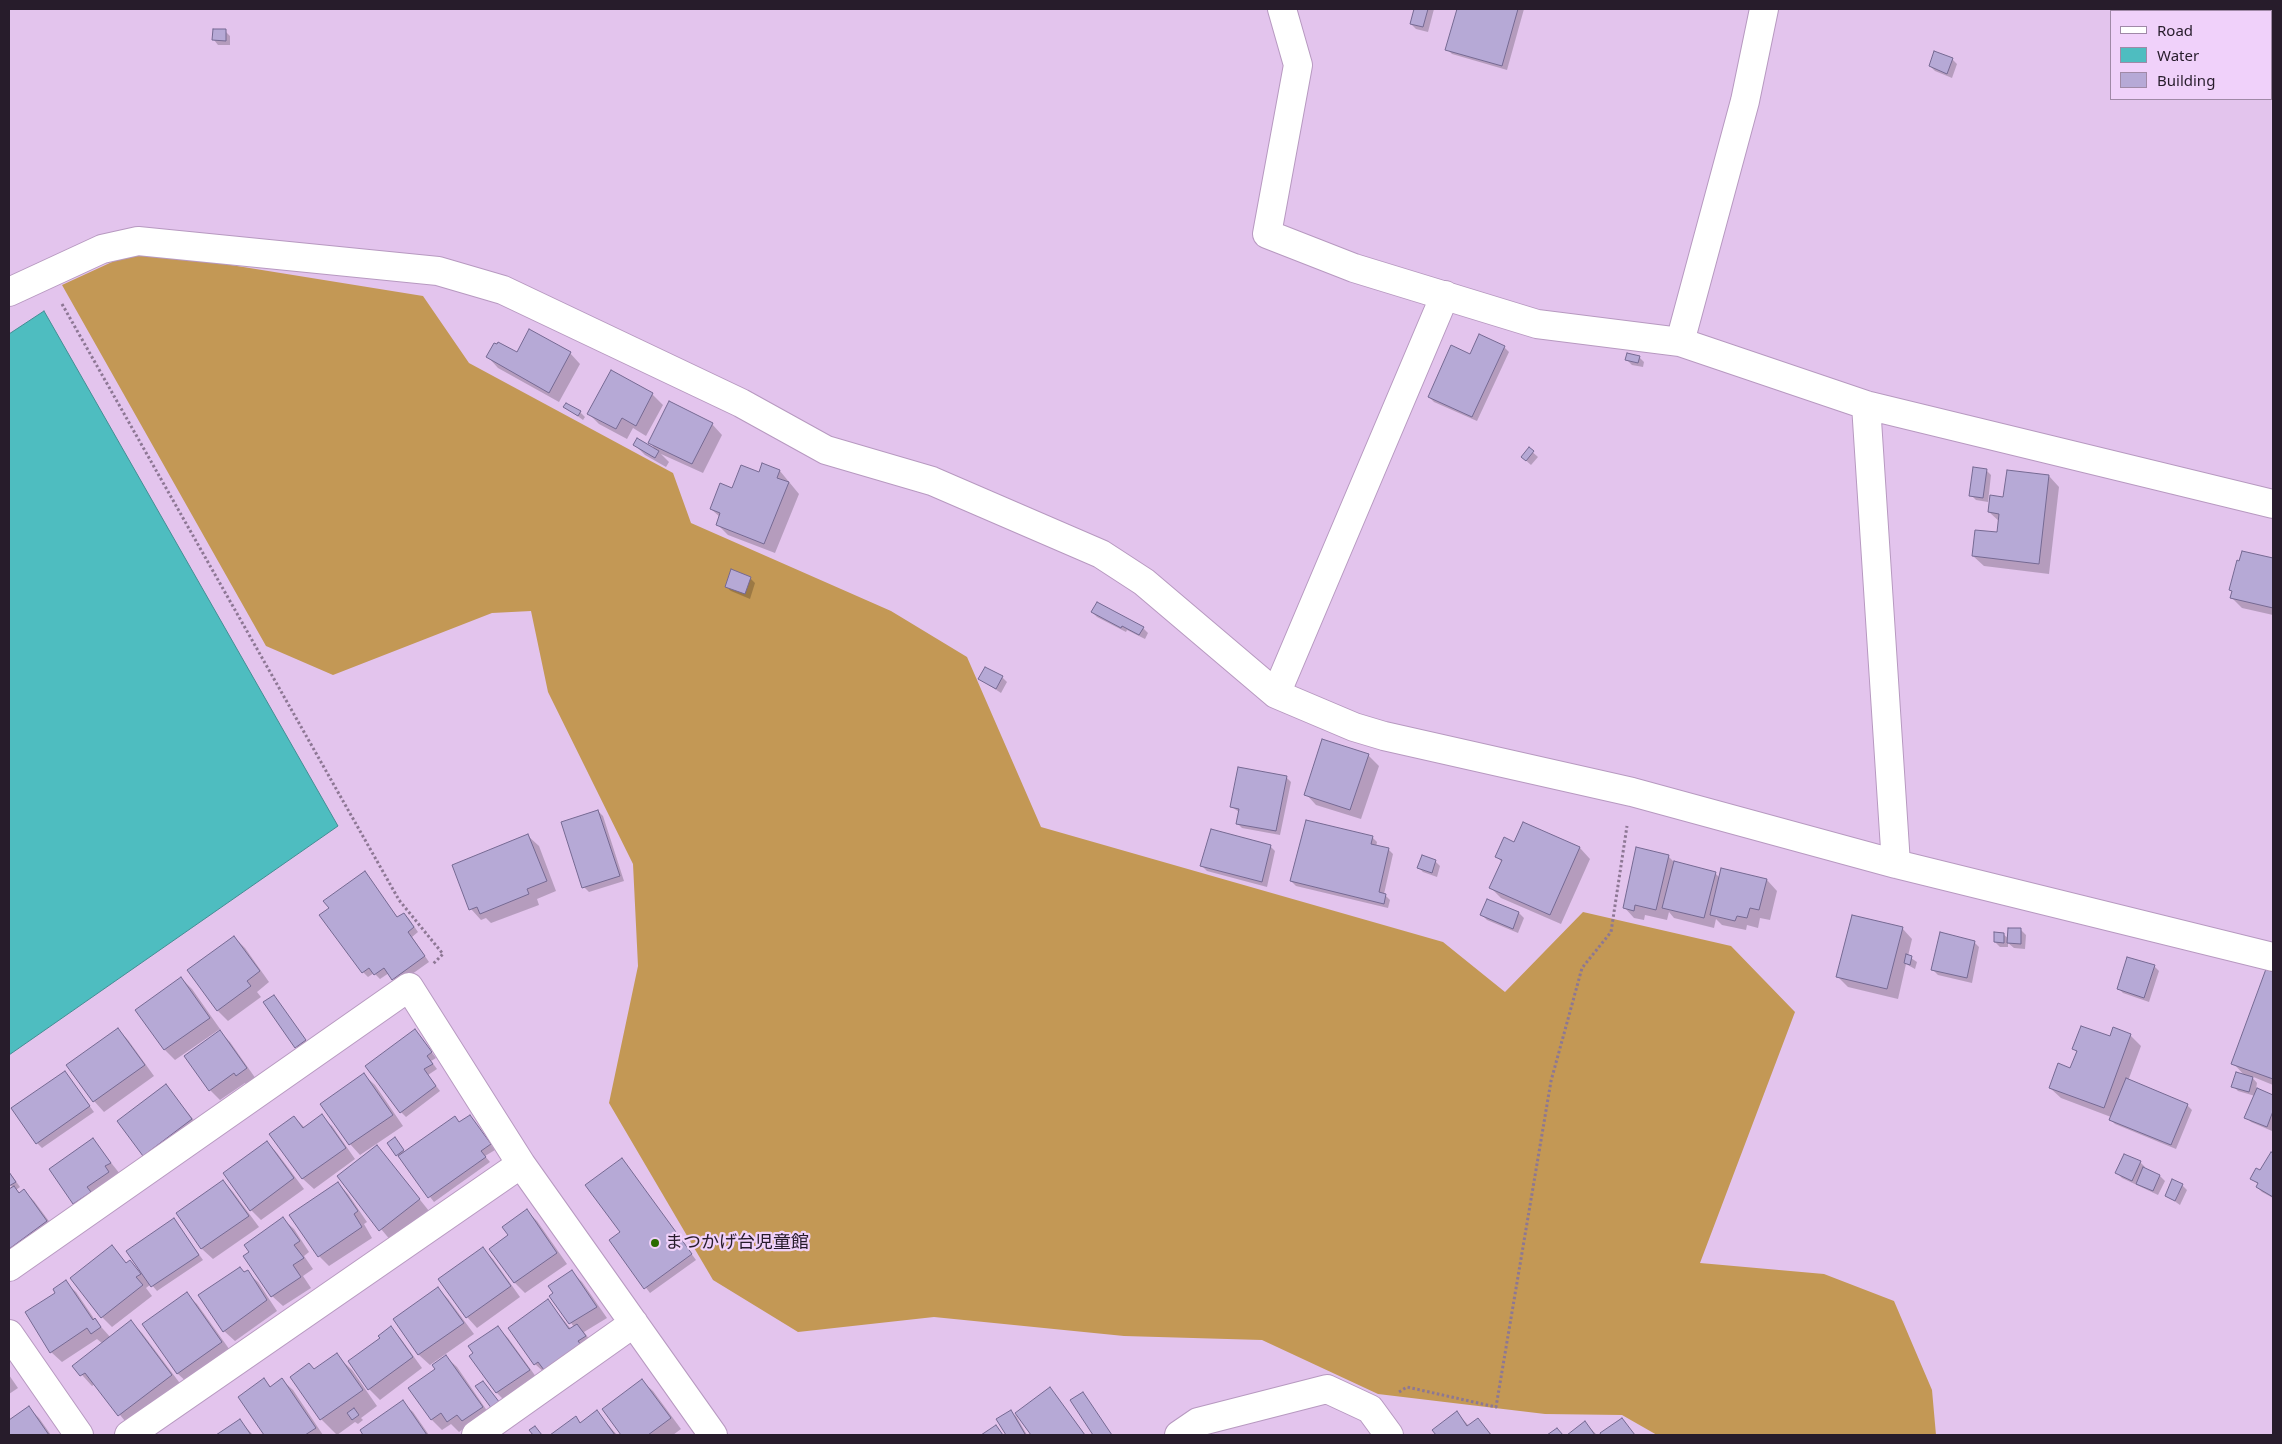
<!DOCTYPE html>
<meta charset="utf-8">
<style>
body{margin:0}
#map{position:relative;width:2282px;height:1444px;overflow:hidden;background:#e3c4ed;font-family:"Noto Sans",sans-serif}
canvas{display:block}
.frame{position:absolute;inset:0;border:10px solid #271c2b;pointer-events:none}
.legend{position:absolute;left:2110px;top:10px;width:162px;height:90px;box-sizing:border-box;background:#f0d1fa;border:1px solid #a089a7;margin:0;padding:6px 9px;list-style:none;font-size:15px;color:#271c2b}
.legend li{display:flex;align-items:center;gap:10px;height:25px}
.legend b{width:25px;border:1px solid #a089a7}
</style>
<div id="map">
<canvas width="2282" height="1444"></canvas>
<div class="frame"></div>
<ul class="legend">
<li><b style="height:6px;background:#fff"></b>Road</li>
<li><b style="height:14px;background:#4ebdc0"></b>Water</li>
<li><b style="height:14px;background:#b6a9d6"></b>Building</li>
</ul>
</div>
<script>
const c = document.querySelector('canvas').getContext('2d');
c.lineJoin = 'round';
function fill(path, color) { c.fillStyle = color; c.fill(path, 'evenodd'); }
const poly = rows => new Path2D(rows.map(r => 'M' + r).join(''));
function stroke(path, color, width, dash) { c.strokeStyle = color; c.lineWidth = width; c.lineCap = dash ? 'butt' : 'round'; c.setLineDash(dash || []); c.stroke(path); }
function drawText(font, color, halo, rows, align = 'center') {
  c.font = font + ' "Noto Sans","Noto Sans JP",sans-serif'; c.lineWidth = 4.5; c.setLineDash([]); c.textBaseline = 'middle'; c.strokeStyle = halo; c.fillStyle = color; for (const [text, x, y, turn = 0] of rows) {
    c.save(); c.translate(x, y); c.rotate((+turn || 0) * Math.PI / 180); c.textAlign = isNaN(turn) ? turn : align; if (halo) c.strokeText(text, 0, 0); c.fillText(text, 0, 0); c.restore();
  }
}
const forest = poly([
 [138,250,423,296,469,363,673,473,691,523,891,611,967,657,1041,827,1443,942,1505,992,1583,912,1731,946,1795,1012,1700,1263,1824,1274,1894,1301,1932,1390,1936,1435,1657,1435,1622,1415,1545,1414,1378,1394,1262,1340,1124,1336,934,1317,798,1332,713,1280,609,1103,638,966,633,864,548,692,531,611,492,613,333,675,266,646,62,285]
]);
const water = poly([
 [44,311,338,826,9,1055,9,334,44,311]
]);
const shadow = poly([
 [1415,9,1434,9,1428,32,1416,29,1411,24],
 [1459,9,1524,9,1507,70,1452,54,1447,49],
 [225,31,230,36,230,45,218,45,214,40],
 [1952,59,1957,64,1952,78,1935,71,1930,66],
 [1504,347,1509,352,1477,421,1434,402,1429,397,1470,356],
 [570,353,580,364,559,402,498,368,488,357,517,354],
 [1639,357,1644,362,1643,367,1632,365,1627,360],
 [652,394,663,405,646,436,633,428,627,439,599,424,589,414],
 [565,407,580,412,585,417,583,420],
 [712,424,722,435,703,473,661,454,669,462,666,467,645,455,634,444,656,450,650,443],
 [1529,449,1538,457,1531,465,1522,457],
 [763,465,780,471,799,494,775,553,728,535,717,524,720,517,711,509,732,489,760,474],
 [1986,470,1991,475,1988,502,1976,500,1971,495],
 [2049,476,2059,487,2049,574,1984,566,1973,556,1998,534,2000,522,1989,512,2005,499],
 [2242,552,2273,560,2273,615,2242,608,2231,597],
 [750,578,755,583,750,599,731,591,726,587],
 [1092,612,1143,628,1148,633,1145,639,1127,630,1126,632,1097,617],
 [1002,677,1007,682,1001,693,980,679],
 [1368,755,1379,766,1361,819,1316,805,1306,794],
 [1286,777,1291,782,1280,835,1242,828,1237,823,1239,812,1232,807],
 [598,811,603,816,624,881,589,892,584,887],
 [1524,823,1580,848,1590,859,1561,924,1501,898,1491,888,1502,862,1497,857,1515,843],
 [528,836,539,846,556,891,537,899,539,905,491,923,486,918,481,920,471,909],
 [1372,837,1377,842,1376,847,1388,849,1393,854,1384,894,1390,900,1388,908,1296,886,1291,881],
 [1270,846,1275,851,1267,887,1207,871,1202,866],
 [1668,856,1675,863,1715,873,1720,878,1767,880,1777,891,1770,920,1760,918,1758,928,1747,925,1746,930,1722,925,1716,919,1714,928,1674,918,1669,912,1667,920,1645,915,1644,920,1634,918,1624,907],
 [1435,861,1440,866,1437,877,1423,872,1418,867],
 [365,873,398,918,404,914,409,919,418,932,412,937,429,962,398,984,389,973,380,979,374,973,368,977,363,972],
 [1488,900,1519,913,1524,918,1518,933,1487,920,1482,915],
 [1902,928,1912,939,1908,956,1917,962,1915,969,1906,964,1898,999,1848,987,1837,976],
 [2021,930,2026,935,2025,949,2014,948,2008,943,2008,947,2000,947,1995,942,2003,934,2009,939],
 [234,937,245,948,269,982,257,992,261,997,228,1021,218,1011],
 [1974,942,1979,947,1972,983,1938,975,1933,970],
 [2154,966,2159,971,2149,1002,2123,993,2118,988],
 [2266,971,2273,973,2273,1085,2251,1076,2257,1083,2256,1089,2273,1096,2272,1131,2251,1122,2246,1117,2255,1096,2238,1091,2233,1086,2245,1076,2233,1063],
 [181,978,192,989,220,1029,175,1060,165,1050,137,1010],
 [274,997,310,1046,301,1052,265,1003],
 [118,1029,128,1040,154,1076,104,1112,94,1101],
 [220,1032,230,1042,256,1079,247,1085,245,1083,220,1100,210,1090],
 [2130,1035,2141,1046,2128,1081,2187,1105,2192,1110,2176,1149,2115,1124,2110,1119,2111,1117,2061,1098,2050,1088,2071,1069,2077,1052,2074,1049,2110,1038],
 [420,1036,436,1058,431,1061,437,1069,428,1075,440,1091,406,1117,401,1112],
 [65,1072,94,1112,42,1148,37,1143],
 [364,1075,375,1085,403,1126,360,1155,350,1144],
 [165,1085,202,1130,154,1166,144,1155],
 [321,1116,332,1126,355,1159,314,1189,303,1179,271,1134,294,1117,305,1128],
 [470,1116,495,1150,485,1156,490,1162,434,1202,388,1143,399,1144,405,1152,455,1117,460,1123],
 [93,1140,120,1174,85,1213,74,1203],
 [267,1142,277,1153,304,1189,261,1220,251,1210],
 [377,1146,429,1211,391,1241,338,1177],
 [2271,1154,2273,1155,2273,1198,2262,1192,2257,1187,2259,1185,2251,1178,2260,1172],
 [2140,1162,2145,1167,2144,1169,2160,1176,2165,1181,2158,1195,2122,1178,2117,1173],
 [626,1165,696,1260,650,1293,610,1240,622,1232],
 [10,1173,20,1187,16,1190,20,1193,24,1191,34,1201,57,1232,9,1260,9,1191,13,1188,9,1184],
 [223,1181,233,1192,259,1227,213,1259,202,1249,177,1213],
 [338,1183,348,1194,367,1222,364,1224,372,1238,329,1266,319,1256],
 [2182,1185,2187,1190,2180,1205,2167,1196],
 [527,1211,537,1221,567,1264,525,1293,515,1283,491,1249,510,1235],
 [283,1219,294,1229,309,1252,304,1256,313,1269,303,1276,311,1288,283,1306,272,1296,251,1253],
 [178,1225,203,1260,157,1291,151,1284,146,1288,152,1296,112,1327,102,1317,112,1247,127,1264,130,1261,141,1273],
 [483,1249,493,1259,520,1297,477,1328,467,1317],
 [247,1272,258,1282,277,1311,235,1341,224,1331,245,1273],
 [572,1272,582,1282,607,1318,584,1332,595,1347,546,1374,535,1364,548,1301,571,1329,574,1327,551,1296],
 [65,1282,76,1292,95,1320,111,1338,131,1322,142,1333,182,1386,129,1426,95,1384,92,1386,74,1366,103,1344,97,1339,62,1362,51,1352,57,1293],
 [438,1288,448,1299,474,1334,430,1365,419,1355,394,1319],
 [186,1294,197,1304,232,1353,189,1384,178,1374,143,1324],
 [497,1327,508,1338,539,1381,507,1403,497,1393,471,1356],
 [391,1328,401,1339,422,1368,380,1400,369,1389,350,1362,382,1338],
 [336,1355,352,1370,377,1406,361,1418,363,1420,358,1424,355,1422,337,1435,321,1419,315,1370],
 [446,1357,457,1367,492,1418,468,1425,459,1432,451,1424,442,1430,432,1420,437,1369],
 [9,1375,18,1388,9,1394],
 [264,1380,272,1388,282,1380,293,1390,323,1435,265,1435,240,1397],
 [642,1381,653,1391,681,1429,673,1435,623,1435,604,1409],
 [1050,1389,1055,1394,1085,1435,1032,1435,1017,1413],
 [402,1402,413,1412,429,1435,365,1435,362,1431],
 [29,1408,39,1418,51,1435,9,1435,9,1422],
 [597,1412,617,1435,552,1435,576,1418,581,1423],
 [1011,1412,1016,1416,1027,1435,1008,1435,998,1420],
 [1457,1413,1469,1426,1478,1419,1492,1435,1438,1435,1434,1430],
 [240,1421,253,1435,218,1435],
 [1585,1423,1597,1435,1569,1435]
]);
const building = poly([
 [1414,9,1428,9,1423,27,1410,24,1414,9],
 [1457,9,1518,9,1502,66,1445,50,1457,9],
 [213,29,226,29,226,41,212,40,213,29],
 [1934,51,1953,58,1947,74,1929,66,1934,51],
 [529,329,571,352,549,393,486,357,494,343,497,344,498,342,517,352,529,329],
 [1479,334,1505,346,1472,417,1428,397,1451,345,1470,354,1479,334],
 [1627,353,1640,356,1638,363,1625,360,1627,353],
 [611,370,653,393,636,426,622,418,616,429,587,414,611,370],
 [669,401,713,423,692,464,648,443,669,401],
 [566,403,581,411,578,416,563,407,566,403],
 [637,438,659,451,655,458,633,445,637,438],
 [1529,447,1534,451,1526,461,1521,457,1529,447],
 [762,463,780,470,777,478,789,482,764,544,716,525,720,513,710,509,720,483,732,488,741,465,759,472,762,463],
 [1973,467,1987,469,1983,498,1969,496,1973,467],
 [2007,470,2049,475,2039,564,1972,556,1975,530,1997,532,1999,514,1988,512,1990,495,2003,497,2007,470],
 [2242,551,2273,558,2273,608,2230,598,2232,591,2229,590,2237,560,2239,561,2242,551],
 [731,569,751,577,745,594,725,587,731,569],
 [1097,602,1144,627,1139,635,1122,626,1121,628,1091,612,1097,602],
 [985,667,1003,676,996,689,978,679,985,667],
 [1322,739,1369,754,1350,810,1304,795,1322,739],
 [1238,767,1287,776,1276,831,1236,824,1239,809,1230,807,1238,767],
 [598,810,620,876,582,888,561,822,598,810],
 [1306,820,1373,836,1371,844,1389,848,1379,892,1386,894,1384,904,1290,881,1306,820],
 [1523,822,1580,847,1550,915,1489,888,1502,860,1495,857,1504,837,1514,842,1523,822],
 [1211,829,1271,845,1262,882,1200,866,1211,829],
 [528,834,547,881,527,889,529,894,480,914,477,907,469,910,452,865,528,834],
 [1636,847,1669,855,1656,910,1635,905,1634,911,1623,908,1636,847],
 [1422,855,1436,860,1432,873,1417,868,1422,855],
 [1674,861,1716,872,1704,918,1662,908,1674,861],
 [1721,868,1767,879,1759,910,1750,908,1747,918,1737,916,1735,921,1710,915,1721,868],
 [365,871,397,917,404,913,414,927,408,932,425,956,392,980,384,968,374,975,369,968,362,973,319,915,329,908,323,901,365,871],
 [1487,899,1519,912,1513,929,1480,915,1487,899],
 [1852,915,1903,927,1887,989,1836,977,1852,915],
 [2008,928,2021,928,2021,944,2007,943,2008,928],
 [1940,932,1975,941,1967,978,1931,970,1940,932],
 [1994,932,2004,933,2004,943,1994,942,1994,932],
 [234,936,260,971,247,981,251,986,217,1011,187,970,234,936],
 [1906,954,1912,956,1910,965,1904,963,1906,954],
 [2127,957,2155,965,2144,998,2117,989,2127,957],
 [2266,969,2273,972,2273,1079,2231,1064,2266,969],
 [181,977,210,1018,164,1050,135,1010,181,977],
 [274,995,306,1040,295,1048,263,1002,274,995],
 [2081,1026,2110,1036,2113,1027,2131,1034,2104,1108,2049,1088,2058,1063,2070,1068,2077,1051,2072,1049,2081,1026],
 [118,1028,145,1065,93,1102,66,1065,118,1028],
 [415,1029,432,1052,427,1056,433,1064,424,1069,436,1086,400,1113,365,1066,415,1029],
 [220,1030,247,1068,236,1076,234,1073,209,1091,184,1056,220,1030],
 [65,1071,90,1106,36,1144,11,1108,65,1071],
 [2236,1072,2253,1077,2249,1092,2231,1087,2236,1072],
 [364,1073,393,1115,349,1145,320,1104,364,1073],
 [2126,1078,2188,1104,2171,1145,2109,1120,2126,1078],
 [166,1084,192,1119,143,1156,117,1121,166,1084],
 [2257,1088,2273,1095,2273,1111,2267,1127,2244,1118,2257,1088],
 [322,1114,346,1148,302,1179,269,1134,294,1116,303,1128,322,1114],
 [470,1115,491,1144,481,1151,486,1157,428,1198,398,1156,455,1116,459,1122,470,1115],
 [395,1137,404,1150,396,1156,387,1143,395,1137],
 [93,1138,111,1163,105,1166,109,1172,87,1187,91,1192,73,1204,49,1169,93,1138],
 [267,1141,294,1178,250,1211,223,1173,267,1141],
 [377,1145,420,1199,379,1231,337,1176,377,1145],
 [2271,1152,2273,1153,2273,1197,2256,1187,2258,1183,2250,1179,2256,1168,2260,1170,2271,1152],
 [2124,1154,2141,1161,2132,1181,2115,1173,2124,1154],
 [622,1158,692,1254,644,1289,609,1240,620,1232,585,1185,622,1158],
 [2143,1167,2160,1175,2153,1191,2136,1184,2143,1167],
 [9,1172,16,1182,9,1186,9,1172],
 [2172,1179,2183,1184,2175,1201,2165,1196,2172,1179],
 [223,1180,249,1216,201,1249,176,1213,223,1180],
 [338,1182,358,1211,354,1214,362,1227,318,1257,289,1215,338,1182],
 [14,1186,19,1193,24,1189,47,1221,9,1249,9,1189,14,1186],
 [527,1209,557,1253,514,1283,489,1249,508,1235,502,1227,527,1209],
 [283,1217,300,1241,294,1245,304,1258,293,1265,301,1277,271,1297,243,1256,249,1252,244,1245,283,1217],
 [174,1218,199,1255,151,1287,126,1251,174,1218],
 [112,1245,126,1263,130,1260,141,1274,136,1277,143,1285,101,1318,70,1278,112,1245],
 [483,1247,511,1286,466,1318,438,1279,483,1247],
 [240,1267,244,1272,248,1270,267,1300,223,1332,198,1295,240,1267],
 [572,1270,597,1307,569,1324,549,1296,553,1293,548,1286,572,1270],
 [66,1280,93,1320,95,1318,101,1327,91,1334,87,1328,50,1353,25,1312,55,1293,53,1289,66,1280],
 [438,1287,464,1323,418,1355,393,1319,438,1287],
 [187,1292,222,1342,177,1374,142,1324,187,1292],
 [548,1299,569,1329,577,1324,586,1336,578,1341,581,1345,544,1370,538,1362,534,1365,508,1328,548,1299],
 [131,1320,172,1375,118,1416,85,1373,80,1376,72,1366,131,1320],
 [391,1326,413,1357,368,1390,348,1361,380,1338,378,1336,391,1326],
 [498,1326,530,1370,496,1393,469,1356,473,1353,468,1346,498,1326],
 [337,1353,363,1390,320,1420,290,1377,309,1363,314,1369,337,1353],
 [446,1355,483,1407,462,1421,457,1415,447,1422,441,1413,431,1420,408,1388,435,1369,432,1365,446,1355],
 [264,1378,270,1387,282,1378,316,1428,305,1435,264,1435,238,1397,264,1378],
 [642,1379,671,1418,648,1435,621,1435,602,1409,642,1379],
 [483,1381,500,1403,492,1409,475,1386,483,1381],
 [1050,1387,1085,1435,1031,1435,1015,1413,1050,1387],
 [1083,1392,1112,1435,1093,1435,1070,1400,1083,1392],
 [403,1400,427,1435,363,1435,360,1430,403,1400],
 [29,1406,49,1435,9,1435,9,1420,29,1406],
 [354,1408,359,1415,352,1420,347,1413,354,1408],
 [597,1410,615,1435,550,1435,576,1416,580,1423,597,1410],
 [1011,1410,1025,1434,1024,1435,1006,1435,996,1419,1011,1410],
 [1457,1411,1467,1426,1478,1418,1491,1435,1436,1435,1432,1430,1457,1411],
 [1622,1418,1635,1435,1601,1435,1600,1433,1622,1418],
 [240,1419,251,1435,216,1435,240,1419],
 [1585,1421,1595,1435,1567,1435,1585,1421],
 [996,1425,1003,1435,981,1435,996,1425],
 [535,1426,542,1435,533,1435,529,1430,535,1426],
 [1557,1428,1563,1435,1547,1435,1557,1428]
]);
const path = poly([
 [62,304,399,900,443,954,433,964],
 [1399,1392,1407,1387,1496,1407,1551,1081,1582,968,1611,932,1627,826]
]);
const minor = poly([
 [1282,9,1298,65,1267,234,1354,268,1537,324,1680,342,1866,405,2273,504],
 [9,292,102,249,138,241,438,271,503,290,741,403,826,450,932,481,1101,554,1144,582,1276,694,1354,727,1384,736,1632,792,1896,864,2273,957],
 [1680,342,1745,101,1764,9],
 [1866,405,1896,864],
 [1276,694,1445,295],
 [9,1267,409,987,521,1164],
 [9,1334,79,1435],
 [129,1435,521,1164,713,1435],
 [476,1435,634,1323],
 [1179,1435,1198,1422,1327,1389,1370,1409,1389,1435]
]);
const markers = [
 [655,1243,5,"#296b00"]
];
const poiNames = [
 ["まつかげ台児童館",665,1243]
];
fill(forest, '#c39855');
fill(water, '#4ebdc0');
stroke(water, '#428d93', 1);
fill(shadow, '#0003');
fill(building, '#b6a9d6');
stroke(building, '#756992', 1);
stroke(minor, '#b799c0', 30);
stroke(path, '#8d7794', 3, [2.5, 2.5]);
stroke(minor, '#fff', 28);
for (const [x, y, r, color] of markers) { const dot = new Path2D(); dot.arc(x, y, r, 0, 2 * Math.PI); c.fillStyle = color; c.fill(dot); stroke(dot, '#f0d1fa', 2); }
drawText('18px', '#271c2b', '#f0d1fa', poiNames, 'left');
</script>
